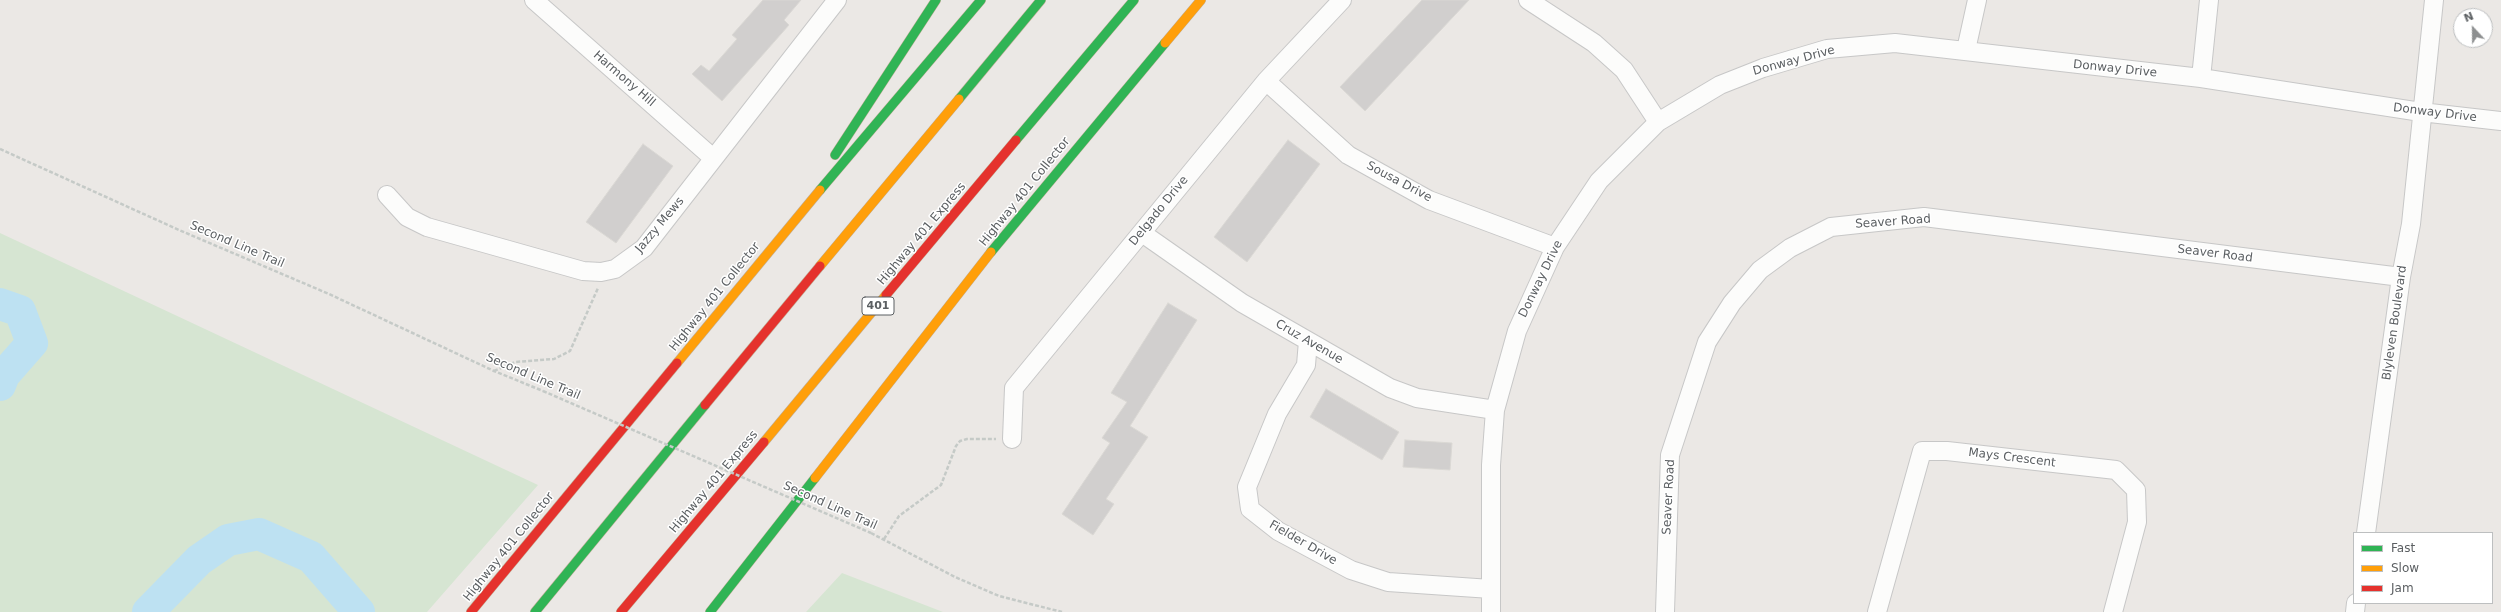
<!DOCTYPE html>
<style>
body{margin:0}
#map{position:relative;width:2501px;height:612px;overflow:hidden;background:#ebe8e5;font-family:"DejaVu Sans",sans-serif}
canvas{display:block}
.legend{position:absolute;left:2353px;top:532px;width:140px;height:72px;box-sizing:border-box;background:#fff;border:1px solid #bdbfc0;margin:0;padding:5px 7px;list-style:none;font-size:12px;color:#5b5f62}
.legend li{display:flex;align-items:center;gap:8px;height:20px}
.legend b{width:20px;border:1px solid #bdbfc0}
.north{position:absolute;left:2453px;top:8px;width:40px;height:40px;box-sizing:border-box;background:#fff;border:1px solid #bdbfc0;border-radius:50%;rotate:338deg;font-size:11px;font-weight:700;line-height:16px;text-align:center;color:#5b5f62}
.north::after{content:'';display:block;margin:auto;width:14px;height:18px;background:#8d8f90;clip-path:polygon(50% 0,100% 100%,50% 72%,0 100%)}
</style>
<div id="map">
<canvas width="2501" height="612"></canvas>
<ul class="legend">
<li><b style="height:5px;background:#30b455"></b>Fast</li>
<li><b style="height:5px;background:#ff9f0a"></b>Slow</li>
<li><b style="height:5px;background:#e5322d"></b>Jam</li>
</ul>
<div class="north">N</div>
</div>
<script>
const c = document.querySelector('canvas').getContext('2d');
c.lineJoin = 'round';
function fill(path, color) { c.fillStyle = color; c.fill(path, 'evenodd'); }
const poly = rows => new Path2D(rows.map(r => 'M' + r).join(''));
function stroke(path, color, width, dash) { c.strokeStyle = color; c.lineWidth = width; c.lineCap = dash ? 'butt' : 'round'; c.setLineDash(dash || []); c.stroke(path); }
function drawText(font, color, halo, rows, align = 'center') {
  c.font = font + ' "DejaVu Sans",sans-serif'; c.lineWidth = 3; c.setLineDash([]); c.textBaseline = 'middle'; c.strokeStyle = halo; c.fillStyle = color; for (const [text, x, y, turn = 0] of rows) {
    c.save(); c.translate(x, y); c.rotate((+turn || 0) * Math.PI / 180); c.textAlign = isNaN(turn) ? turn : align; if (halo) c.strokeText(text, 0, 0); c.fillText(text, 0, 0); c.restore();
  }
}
const green = poly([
 [0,233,538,485,427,612,0,612],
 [842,573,943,612,806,612]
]);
const river = poly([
 [0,304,20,311,32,343,4,375,0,385],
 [148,612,199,560,228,540,259,534,311,557,359,612]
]);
const building = poly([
 [763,0,801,0,784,20,789,25,722,101,692,74,701,65,709,71,737,39,732,35,763,0],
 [1422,0,1469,0,1365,111,1340,87,1422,0],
 [1288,140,1320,164,1247,262,1214,237,1288,140],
 [643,144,673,166,616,243,586,222,643,144],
 [1168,303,1197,320,1130,426,1148,437,1106,499,1114,504,1093,535,1062,514,1110,443,1102,438,1127,402,1111,393,1168,303],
 [1326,389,1399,432,1382,460,1310,417,1326,389],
 [1405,440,1452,443,1450,470,1403,467,1405,440]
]);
const path = poly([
 [0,149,179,230,329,294,494,371,543,391],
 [494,371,515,362,554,359,570,351,598,288],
 [871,533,955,577,999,596,1062,612],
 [884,539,899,516,941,485,956,446,960,441,967,439,996,439]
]);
const street = poly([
 [534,0,713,158],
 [1528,0,1594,43,1624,70,1658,122],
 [1966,50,1977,0],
 [2201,78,2209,0],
 [1266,81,1348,155,1429,200,1555,247],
 [387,195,407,217,427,227,583,271,601,272,615,269,644,248,837,0],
 [1142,233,1242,303,1390,388,1417,398,1495,410],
 [1308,341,1306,365,1277,414,1247,487,1250,509,1278,531,1351,570,1388,582,1491,589],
 [1012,439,1014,388,1266,81,1342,0],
 [2366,533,2401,277,2411,224,2434,0],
 [1491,612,1491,465,1495,410,1517,331,1555,247,1599,181,1658,122,1720,85,1763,68,1827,49,1895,43,2201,78,2421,112,2501,121],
 [1665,612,1670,455,1707,342,1732,303,1760,270,1790,248,1831,227,1924,217,2401,277],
 [1877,612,1922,451,1947,451,2116,470,2136,490,2137,522,2113,612],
 [2355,612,2356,603]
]);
const fast = poly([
 [959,99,1041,0],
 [1016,140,1134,0],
 [835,155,936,0],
 [820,190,981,0],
 [991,252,1165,43],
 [535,612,705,405],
 [710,612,815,478]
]);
const slow = poly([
 [1165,43,1201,0],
 [820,266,959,99],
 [677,363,820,190],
 [764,442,886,295],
 [815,478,991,252]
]);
const jam = poly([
 [886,295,1016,140],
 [705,405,820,266],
 [471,612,677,363],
 [621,612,764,442]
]);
const pathBridge = poly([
 [543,391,871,533]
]);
const shields = [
 [878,306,32]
];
const shieldNames = [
 ["401",878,306]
];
const streetNames = [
 ["Donway Drive",1794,61,-15],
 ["Donway Drive",2115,69,6],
 ["Harmony Hill",624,79,41],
 ["Donway Drive",2435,113,7],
 ["Sousa Drive",1399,182,28],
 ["Highway 401 Collector",1025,192,-51],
 ["Delgado Drive",1159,211,-51],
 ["Seaver Road",1893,222,-4],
 ["Jazzy Mews",660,225,-50],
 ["Highway 401 Express",922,234,-50],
 ["Second Line Trail",237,245,23],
 ["Seaver Road",2215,254,7],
 ["Donway Drive",1541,279,-64],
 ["Highway 401 Collector",715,297,-51],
 ["Blyleven Boulevard",2395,323,-82],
 ["Cruz Avenue",1309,342,30],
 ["Second Line Trail",533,377,23],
 ["Mays Crescent",2012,458,7],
 ["Highway 401 Express",714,482,-50],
 ["Seaver Road",1669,497,-87],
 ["Second Line Trail",830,506,24],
 ["Fielder Drive",1303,543,30],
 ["Highway 401 Collector",509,547,-51]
];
fill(green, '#d6e5d2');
stroke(river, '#bde1f2', 32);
fill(building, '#d1cfce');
stroke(building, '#dad8d4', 1);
stroke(street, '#c7c7c7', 20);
stroke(fast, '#bfad96', 10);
stroke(slow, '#bfad96', 10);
stroke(jam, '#bfad96', 10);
stroke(path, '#c5cac7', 2.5, [4, 2]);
stroke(street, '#fcfcfb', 18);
stroke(fast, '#30b455', 9);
stroke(slow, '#ff9f0a', 9);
stroke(jam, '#e5322d', 9);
stroke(pathBridge, '#c5cac7', 2.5, [4, 2]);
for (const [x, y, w] of shields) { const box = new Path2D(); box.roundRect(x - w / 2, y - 9, w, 18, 3); c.fillStyle = '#fff'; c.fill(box); stroke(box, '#5b5f62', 1); }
drawText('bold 11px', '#5b5f62', null, shieldNames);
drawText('12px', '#5b5f62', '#fff', streetNames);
</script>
